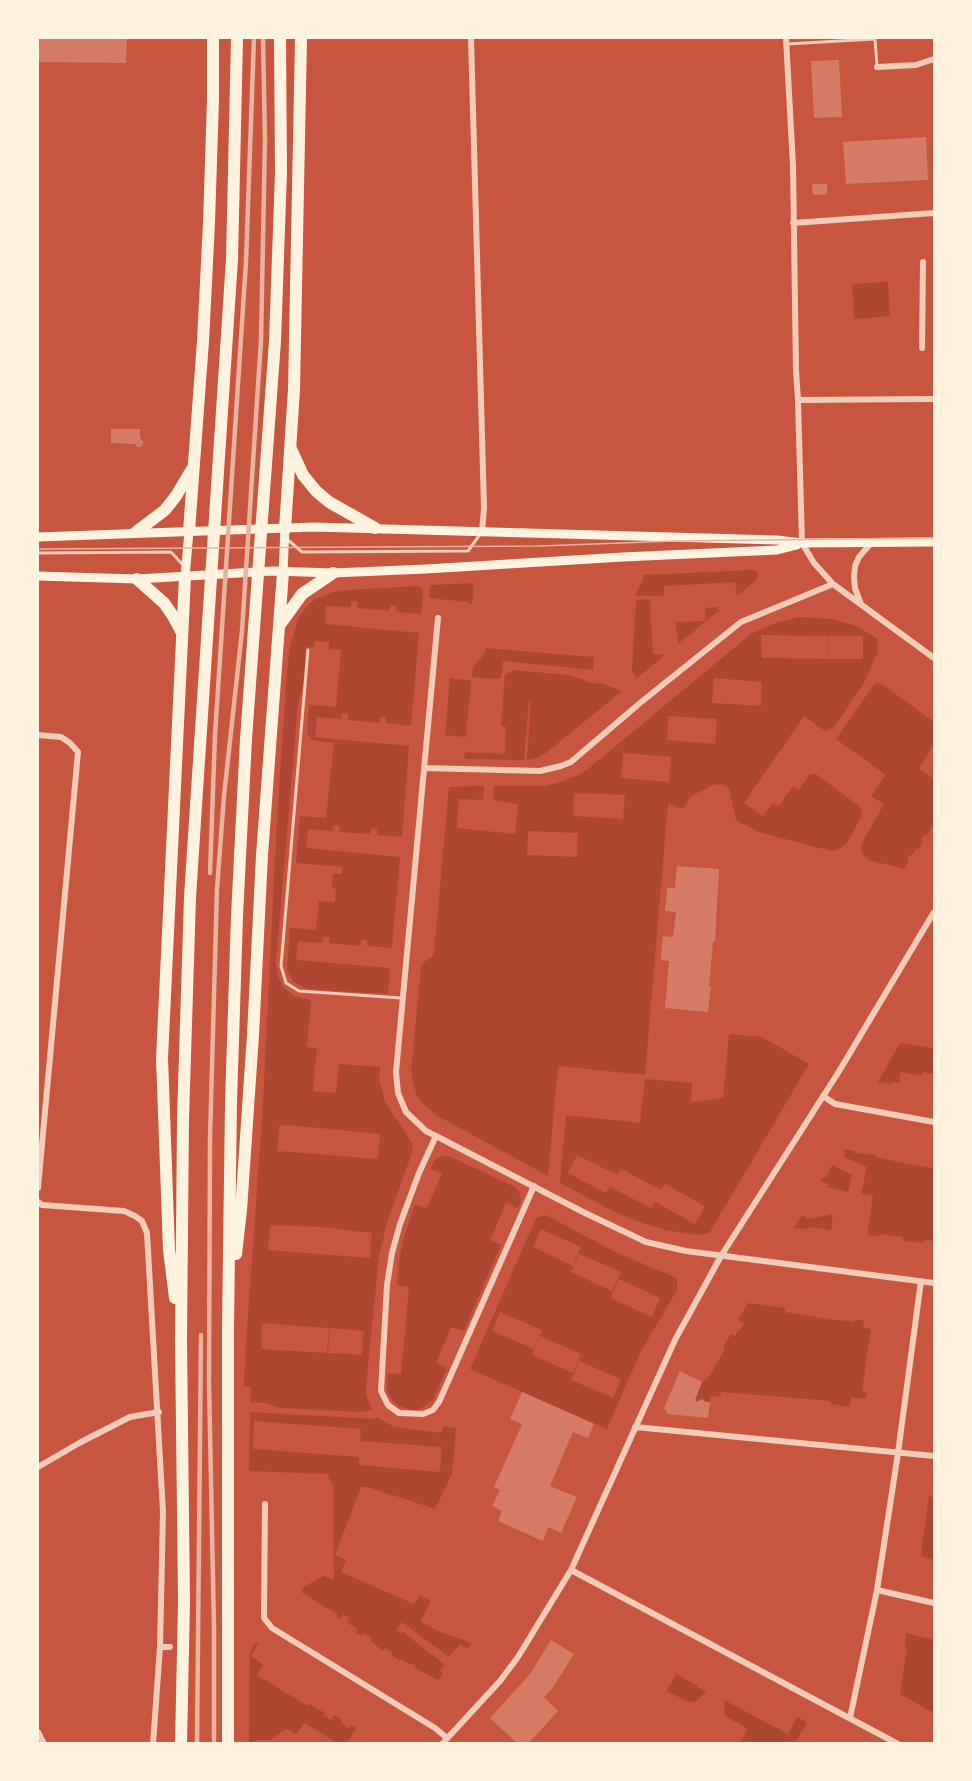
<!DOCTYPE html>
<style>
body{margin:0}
#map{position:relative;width:972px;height:1781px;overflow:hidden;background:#c8553d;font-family:"DM Sans",sans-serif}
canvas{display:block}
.frame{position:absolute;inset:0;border:39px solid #fff3e0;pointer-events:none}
</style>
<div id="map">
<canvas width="972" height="1781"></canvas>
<div class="frame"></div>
</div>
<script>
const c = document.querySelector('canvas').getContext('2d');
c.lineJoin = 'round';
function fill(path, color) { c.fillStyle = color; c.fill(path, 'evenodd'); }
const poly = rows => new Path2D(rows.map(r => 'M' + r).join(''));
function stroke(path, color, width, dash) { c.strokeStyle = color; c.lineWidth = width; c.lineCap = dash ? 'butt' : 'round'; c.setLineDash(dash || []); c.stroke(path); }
const green = poly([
 [888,282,890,316,854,319,852,284],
 [754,570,758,573,757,579,737,596,735,582,664,586,664,596,636,596,637,591,642,582,644,575],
 [474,583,472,605,468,602,429,598,430,587,433,585],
 [419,586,423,590,421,614,396,612,396,606,390,605,389,611,357,608,358,602,351,601,351,607,326,606,325,624,419,633,411,726,386,723,386,717,380,717,379,723,348,720,348,714,342,713,341,719,317,717,315,737,409,746,402,837,377,835,377,829,371,828,370,834,339,832,340,826,333,825,333,831,308,829,306,848,400,857,392,948,367,946,367,940,361,940,360,946,329,943,330,937,323,937,323,943,298,941,296,960,390,968,388,994,307,989,294,982,287,971,290,928,316,930,319,901,335,902,336,889,332,888,333,874,342,874,342,867,296,863,300,816,326,818,334,743,312,740,308,735,307,729,309,705,336,707,341,650,329,649,329,642,315,641,314,648,306,647,303,685,298,704,276,961,277,975,284,988,295,997,311,1000,307,1047,317,1048,313,1091,336,1093,339,1064,380,1067,379,1079,385,1102,413,1144,412,1153,388,1219,379,1256,366,1386,366,1395,372,1410,360,1412,281,1408,263,1403,250,1402,251,1387,244,1386,246,1344,263,1103,277,819,287,671,290,646,299,617,308,605,316,599,333,592,346,590],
 [289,1125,380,1134,378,1159,277,1151,279,1126],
 [270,1225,320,1227,372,1233,370,1258,268,1250],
 [262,1323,329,1328,327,1353,261,1349],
 [330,1328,364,1331,362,1355,328,1353],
 [650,599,653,654,665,655,637,678,632,671,636,600],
 [716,607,720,610,678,644,675,622,705,621,706,608],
 [801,617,831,619,856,626,878,639,877,653,864,683,835,726,826,732,804,716,744,803,763,816,773,803,779,806,793,786,799,789,810,774,816,774,859,806,861,809,861,817,847,843,838,850,831,851,759,832,736,820,730,791,726,786,720,784,712,785,692,796,686,803,683,809,668,803,645,1075,558,1066,548,1176,436,1115,423,1104,417,1096,413,1083,411,1071,421,967,424,962,433,956,434,953,449,787,484,786,483,800,459,799,457,828,515,834,518,804,493,800,494,786,545,786,558,783,576,776,588,769,751,634,778,622],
 [761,635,828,636,829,659,762,658],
 [829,636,863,636,863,659,829,659],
 [714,678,762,682,761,706,712,703],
 [668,716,717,719,715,744,667,740],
 [623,753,671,757,669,782,621,778],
 [574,793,625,795,623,819,573,816],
 [528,831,578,833,577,857,527,855],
 [485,648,594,657,593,670,503,661,501,677,499,679,472,677,473,667,485,653],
 [513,670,568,675,585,680,585,682,603,684,622,691,546,753,538,758,527,760,531,700,529,700,524,760,464,759,465,752,505,754,506,727,501,726,505,675],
 [450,678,471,681,466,737,445,735],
 [877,683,882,684,934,722,934,744,919,769,934,779,934,823,927,836,924,835,921,840,923,842,918,850,916,849,912,855,908,856,908,862,904,869,869,860,862,854,861,845,884,804,871,796,886,775,836,739,873,686],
 [729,1034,762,1037,809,1064,710,1232,706,1234,697,1235,665,1230,642,1223,615,1212,560,1183,566,1115,640,1123,645,1079,692,1083,691,1102,723,1098],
 [577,1155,617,1175,621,1169,661,1190,665,1184,705,1206,695,1224,655,1202,651,1208,610,1187,606,1193,568,1173],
 [900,1043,934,1048,934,1074,923,1072,922,1076,901,1072,899,1083,893,1082,891,1084,878,1082],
 [845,1149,855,1151,855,1153,875,1155,875,1157,904,1163,932,1168,934,1167,934,1241,924,1240,924,1243,903,1241,903,1237,880,1234,879,1237,867,1235,873,1196,861,1194,867,1167,846,1158,844,1156],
 [441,1156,449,1156,515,1187,519,1192,521,1200,518,1208,506,1203,490,1240,501,1245,464,1331,451,1327,436,1363,447,1368,433,1400,425,1406,416,1410,408,1409,399,1406,393,1401,388,1394,387,1386,388,1373,401,1374,409,1287,397,1285,399,1261,403,1241,415,1204,427,1208,442,1173,430,1169,435,1160],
 [832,1165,852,1175,848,1192,827,1187,828,1184,820,1182,823,1177,826,1177],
 [833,1214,831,1230,808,1227,807,1229,794,1228,802,1215,808,1219],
 [546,1215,615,1252,672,1276,677,1280,677,1290,641,1351,607,1429,470,1369,536,1218],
 [541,1229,581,1247,573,1266,533,1247],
 [579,1254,621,1272,612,1291,571,1272],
 [619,1279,660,1298,652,1317,610,1298],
 [500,1312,542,1330,534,1349,492,1331],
 [540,1336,581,1354,573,1373,532,1355],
 [579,1361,621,1379,613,1398,571,1380],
 [748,1303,785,1308,785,1312,828,1319,854,1322,855,1319,864,1321,863,1328,871,1329,862,1391,867,1393,866,1399,851,1397,850,1407,831,1404,831,1401,721,1392,720,1397,710,1396,710,1402,705,1402,703,1399,696,1402,696,1395,702,1382,708,1379,725,1349,723,1347,731,1334,735,1336,738,1331,740,1331,744,1324,738,1320],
 [250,1412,375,1419,377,1417,394,1427,441,1433,444,1426,456,1428,452,1474,435,1509,368,1487,361,1487,335,1555,346,1560,341,1572,414,1604,420,1595,431,1601,420,1622,443,1633,472,1643,467,1649,460,1644,449,1657,402,1622,396,1630,401,1634,403,1632,445,1665,440,1671,443,1674,438,1680,415,1668,416,1666,410,1663,409,1664,401,1659,400,1661,392,1656,393,1653,385,1648,383,1651,378,1647,370,1641,372,1638,364,1633,362,1636,356,1633,358,1629,347,1623,350,1618,343,1614,340,1619,336,1616,337,1614,301,1592,304,1587,323,1576,334,1580,333,1487,327,1474,249,1471],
 [254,1421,361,1429,360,1441,442,1447,440,1472,359,1465,359,1457,253,1449],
 [929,1496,934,1497,934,1560,921,1556],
 [906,1633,934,1640,934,1713,900,1694,907,1647,905,1647],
 [256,1642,258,1644,251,1656,263,1664,257,1675,308,1706,310,1704,325,1713,323,1715,331,1720,334,1715,342,1720,341,1723,349,1728,351,1725,356,1728,347,1743,338,1743,304,1723,296,1735,286,1729,270,1740,257,1740,256,1743,249,1743,250,1651],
 [676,1674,698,1686,698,1687,706,1692,696,1701,689,1702,666,1691],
 [724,1700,788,1734,797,1717,807,1722,795,1743,740,1743,748,1729,725,1716]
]);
const building = poly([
 [38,38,127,38,126,63,38,62],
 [839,60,842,117,814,118,811,61],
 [926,137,928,180,846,184,843,142],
 [812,184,827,184,827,194,813,195],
 [111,429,140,429,140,438,143,441,143,444,141,447,137,447,135,444,111,443],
 [677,866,719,869,715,942,713,942,709,987,711,987,708,1012,665,1008,669,961,661,960,663,936,673,937,676,912,665,911,667,888,675,888],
 [680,1371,702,1382,695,1400,696,1402,703,1399,705,1402,710,1402,708,1418,668,1414,664,1408],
 [522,1392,594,1424,588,1438,573,1432,550,1486,577,1497,561,1533,548,1527,543,1541,498,1521,502,1511,492,1506,500,1490,494,1487,522,1424,510,1419],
 [551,1640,574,1654,552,1689,544,1697,558,1711,528,1744,518,1744,490,1718,530,1674]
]);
const service = poly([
 [787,44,875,39,877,66],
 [288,540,302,552,468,551,481,533],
 [38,553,171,552,183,565],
 [308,650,281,966,286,983,299,991,401,998]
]);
const minor = poly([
 [471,38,484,508,482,532],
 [786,38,793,166,796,371,798,400,802,543,814,563,833,584,934,658],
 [877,67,916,65,934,59],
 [793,223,934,213],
 [922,348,923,262],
 [798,400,934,399],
 [861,604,855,588,854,577,855,566,859,557,872,542],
 [438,618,396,1072,398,1093,406,1112,426,1131,436,1136,583,1212,646,1242,686,1251,934,1283],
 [38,735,61,737,70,743,78,752,38,1188],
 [424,768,540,771,561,766,571,762,640,703,741,622,833,584],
 [823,1096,835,1104,934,1122],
 [436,1136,419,1173,400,1224,392,1253,387,1285,381,1391,388,1405,399,1413,423,1414,433,1410,439,1402,534,1186],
 [38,1202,42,1205,124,1211,135,1216,142,1221,147,1233,163,1512,160,1647],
 [635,1427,934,1456],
 [38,1467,81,1442,130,1417,159,1412],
 [265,1504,264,1618,272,1628,435,1728,447,1738],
 [571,1570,898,1744],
 [877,1590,934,1603],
 [850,1718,877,1590,898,1453,921,1281],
 [38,1732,44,1744],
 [153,1744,160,1647,170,1647],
 [442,1744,500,1681,518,1657,571,1570,675,1340,721,1256,838,1073,934,912]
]);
const secondary = poly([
 [38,537,314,527,777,540,802,543,934,542],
 [283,572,285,529],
 [38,576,137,579,273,571,333,573,426,569,623,557,777,550,797,545],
 [185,577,189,531]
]);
const motorway = poly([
 [291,449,303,475,316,491,329,502,375,528],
 [285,529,294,389,301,38],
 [189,531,203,341,209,223,213,99,213,38],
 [136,532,165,510,176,496,192,469],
 [137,579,164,603,173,616,182,633],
 [279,626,302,594,333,573],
 [236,1254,241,1210,253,1035,262,855,283,572],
 [175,1298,169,1250,162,1058,185,577],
 [181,1744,184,1602,181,1340,183,1119,190,897,232,259,237,38],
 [228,1744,228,1327,231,1102,237,916,246,739,275,341,281,172,280,38]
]);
const tram = poly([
 [38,549,540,546,675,541,934,538]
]);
const rail = poly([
 [210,873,215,735,246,262,254,38],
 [197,1744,201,1335],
 [214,1744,214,1628,209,1382,210,1138,217,889,224,796,242,631,261,340,265,139,263,38]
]);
fill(green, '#ae4732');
fill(building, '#d67c66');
stroke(service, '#f1ccb7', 3);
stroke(minor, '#f1ccb7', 6);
stroke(secondary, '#fff3e0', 9);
stroke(motorway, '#fff3e0', 12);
stroke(tram, '#e9b49f', 1.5);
stroke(rail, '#e9b49f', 4.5);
</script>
